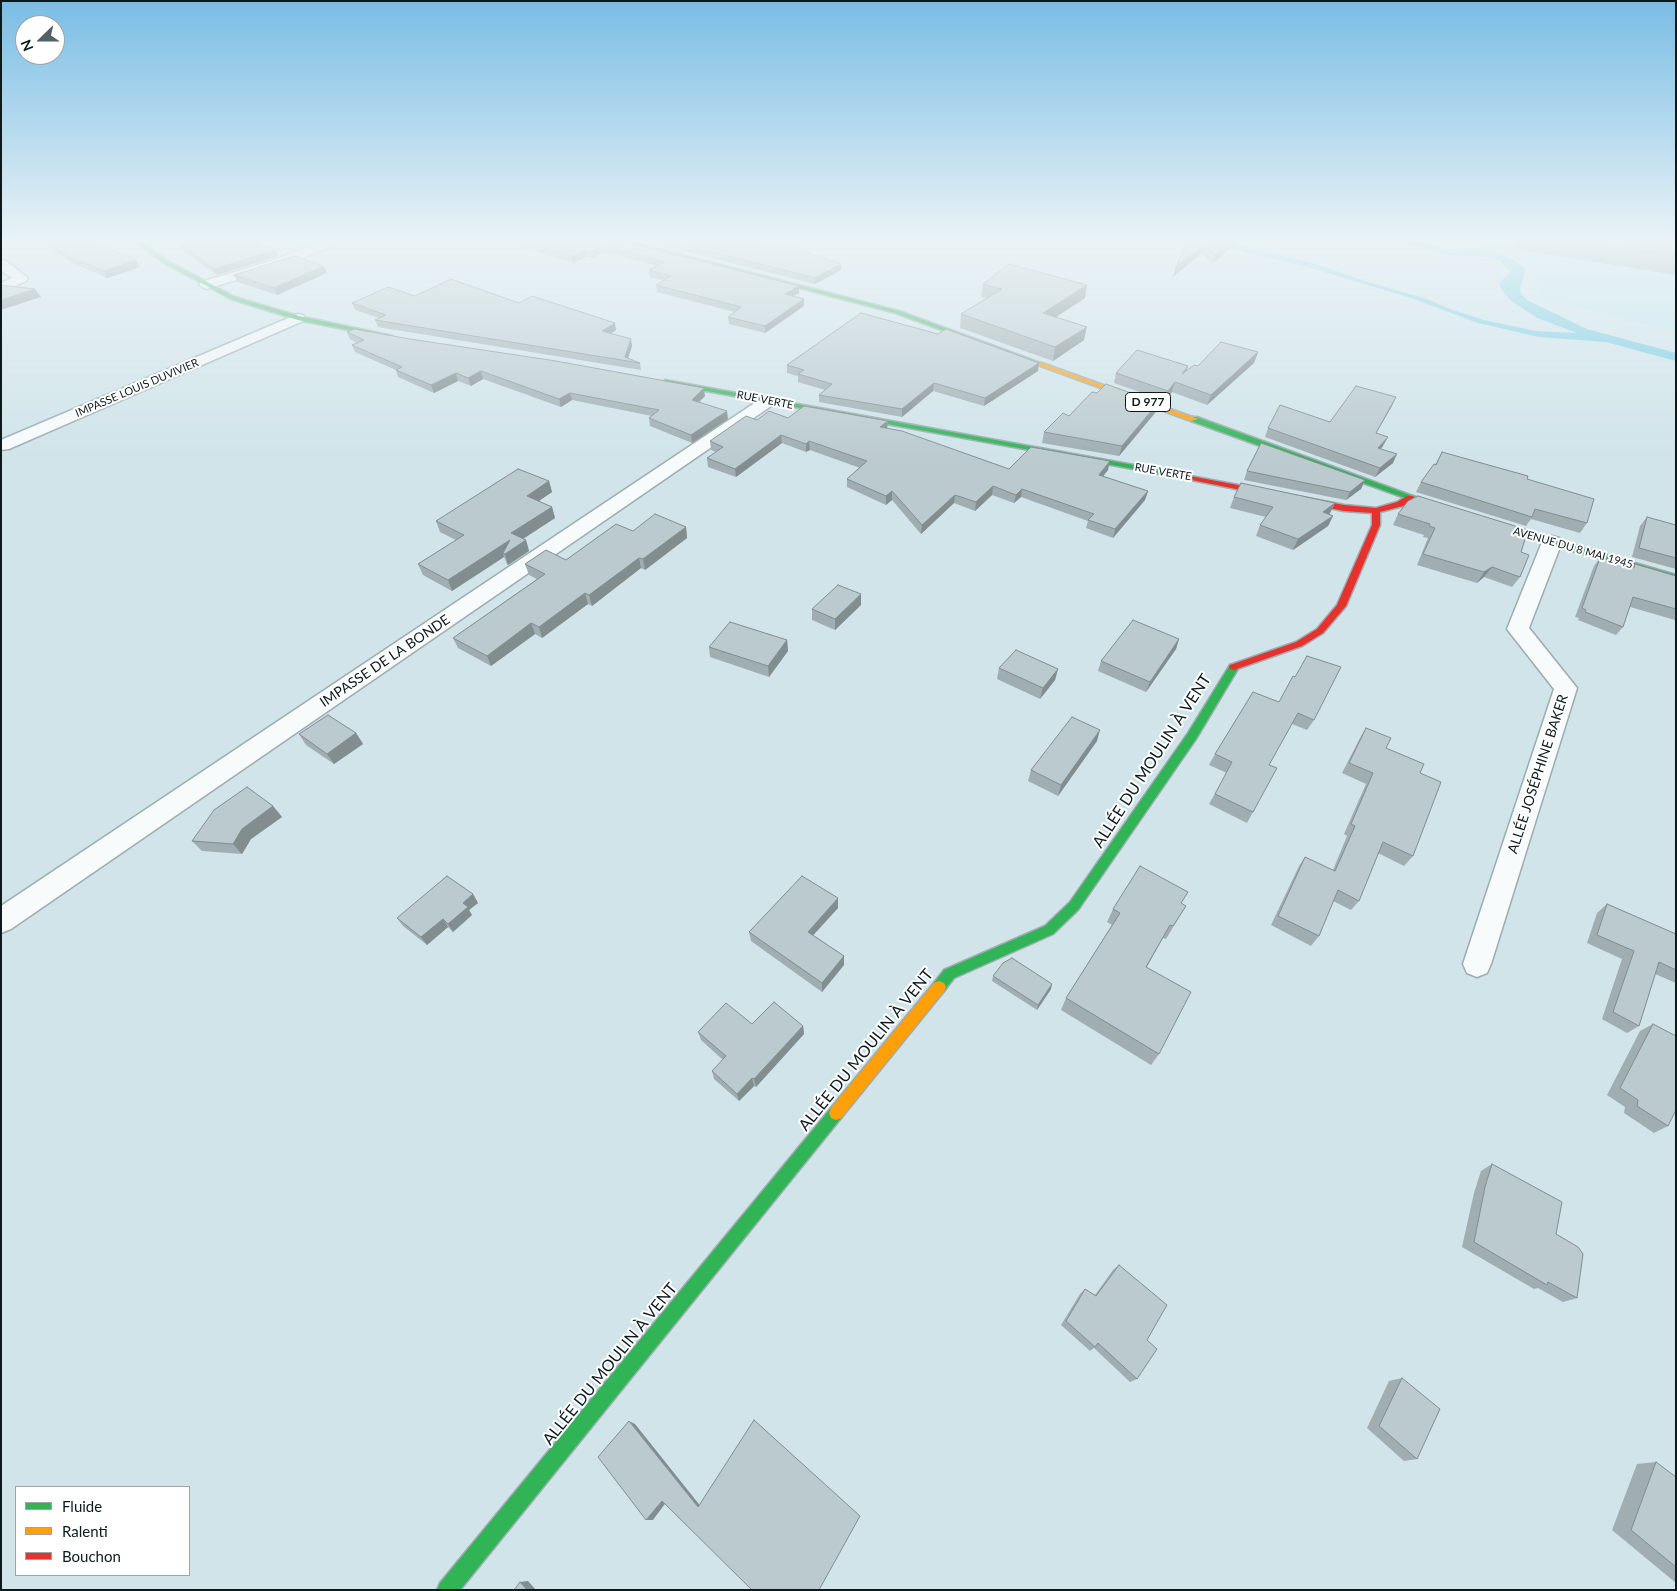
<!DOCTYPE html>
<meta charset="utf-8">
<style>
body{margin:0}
#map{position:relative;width:1677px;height:1591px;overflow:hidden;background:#d0e4ea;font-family:Lato,sans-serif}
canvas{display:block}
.frame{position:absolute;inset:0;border:2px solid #0c1a1e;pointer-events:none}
.legend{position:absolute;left:15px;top:1486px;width:175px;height:90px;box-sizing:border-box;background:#fff;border:1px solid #9ea3a5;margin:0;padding:6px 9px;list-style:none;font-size:15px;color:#0c1a1e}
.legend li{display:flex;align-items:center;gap:10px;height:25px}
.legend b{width:25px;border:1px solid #9ea3a5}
.north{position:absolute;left:15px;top:15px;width:50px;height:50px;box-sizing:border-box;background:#fff;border:1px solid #9ea3a5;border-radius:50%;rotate:248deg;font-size:14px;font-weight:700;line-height:20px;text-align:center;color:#0c1a1e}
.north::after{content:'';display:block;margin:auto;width:18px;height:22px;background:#516165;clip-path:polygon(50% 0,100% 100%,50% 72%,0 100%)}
</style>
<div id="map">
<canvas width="1677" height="1591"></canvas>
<div class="frame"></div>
<ul class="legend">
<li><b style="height:6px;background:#30b455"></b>Fluide</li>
<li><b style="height:6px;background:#ff9f0a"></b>Ralenti</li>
<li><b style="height:6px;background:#e5322d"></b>Bouchon</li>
</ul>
<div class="north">N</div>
</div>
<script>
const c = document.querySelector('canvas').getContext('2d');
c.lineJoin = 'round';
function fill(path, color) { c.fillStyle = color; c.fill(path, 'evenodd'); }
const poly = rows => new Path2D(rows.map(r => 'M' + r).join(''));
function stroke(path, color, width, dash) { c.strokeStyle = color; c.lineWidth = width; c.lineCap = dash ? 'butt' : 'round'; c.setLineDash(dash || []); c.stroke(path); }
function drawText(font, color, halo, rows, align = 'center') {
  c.font = font + ' Lato,sans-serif'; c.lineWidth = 4; c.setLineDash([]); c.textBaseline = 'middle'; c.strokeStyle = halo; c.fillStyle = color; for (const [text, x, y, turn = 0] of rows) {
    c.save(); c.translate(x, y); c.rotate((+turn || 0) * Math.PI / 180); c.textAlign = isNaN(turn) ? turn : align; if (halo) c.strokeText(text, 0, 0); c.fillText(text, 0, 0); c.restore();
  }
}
const built = poly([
 [1449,239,1676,239,1676,332,1542,298,1530,263]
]);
const water = poly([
 [1225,239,1250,248,1313,263,1366,281,1427,299,1450,309,1484,320,1536,331,1577,333,1537,318,1510,300,1499,286,1502,280,1509,275,1509,270,1500,261,1486,257,1445,255,1391,239,1419,239,1431,246,1447,249,1491,251,1511,258,1521,265,1525,269,1524,276,1520,288,1522,295,1529,301,1587,329,1676,353,1676,361,1606,342,1539,337,1478,323,1411,298,1304,266,1247,253,1220,242]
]);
const street = poly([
 [328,239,344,239,342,242,284,266,206,289,199,285,201,282,274,260,328,239],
 [1,260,6,261,28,278,26,281,1,293,1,283,12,278,1,270,1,260],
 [298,314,303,315,305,318,303,321,9,449,1,450,1,440,298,314],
 [768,396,774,398,776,401,774,404,11,929,1,933,1,906,762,398,768,396],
 [1552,536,1559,538,1562,542,1529,628,1577,688,1491,964,1487,973,1477,977,1467,973,1463,964,1554,689,1507,629,1542,542,1545,538,1552,536]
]);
const fast = poly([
 [131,239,137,239,168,261,235,297,299,316,392,336,389,338,298,320,231,299,164,263,131,239],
 [613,239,621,239,899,311,1043,364,1038,365,895,313,613,239],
 [665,380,1172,472,1176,474,1172,476,668,384,665,384,665,380],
 [1191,417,1197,417,1451,510,1447,513,1444,512,1191,421,1191,417],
 [1490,521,1676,575,1676,581,1487,526,1486,524,1490,521],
 [1234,664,1239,667,1196,739,1078,910,1053,934,954,978,944,991,939,993,934,991,932,987,934,983,944,970,1045,926,1070,902,1188,733,1230,665,1234,664],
 [836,1106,841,1108,843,1113,841,1118,460,1590,437,1590,440,1583,831,1108,836,1106]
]);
const slow = poly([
 [1038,363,1042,363,1198,419,1191,421,1038,365,1038,363],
 [939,981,944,983,946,987,944,991,841,1118,836,1120,831,1118,829,1113,831,1108,934,983,939,981]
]);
const jam = poly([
 [1169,472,1344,505,1376,508,1397,502,1407,496,1413,496,1414,498,1403,506,1380,512,1380,525,1346,606,1323,633,1302,646,1234,670,1230,669,1229,667,1230,665,1296,642,1317,629,1337,605,1372,525,1372,513,1344,511,1172,476,1169,476,1169,472]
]);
const wall = poly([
 [35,239,93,239,98,244,140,267,107,278,73,263],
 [175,239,261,239,259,245,275,250,278,256,217,275,181,250,178,243,180,242],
 [425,239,448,239,440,242],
 [496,239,614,239,799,286,799,293,793,296,804,299,804,306,765,333,729,324,728,317,735,312,657,292,656,285,664,281,650,277,649,270,657,266,604,252,592,258,587,256,573,263],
 [637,239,751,239,841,270,815,284],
 [1188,239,1241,239,1212,264,1202,253,1173,277,1176,267],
 [1518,239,1676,239,1676,275,1516,249],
 [327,273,277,295,237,282,234,275],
 [983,284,1087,285,1085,298,1055,317,1084,340,1053,361,960,328,961,314,987,298,981,297],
 [415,296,519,303,616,330,611,333,632,346,628,358,640,363,641,370,378,327,375,320,379,318,355,310,352,303],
 [347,332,705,396,699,402,728,419,692,443,650,426,649,418,652,416,572,400,561,407,483,379,471,386,458,381,434,393,398,377,396,370,355,352,352,345,357,343,350,339],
 [1258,352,1254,363,1207,405,1172,392,1165,401,1114,383,1116,373,1188,366,1187,370,1198,366],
 [787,365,1038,371,984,406,933,391,902,417,819,402,819,395,825,390,798,382,798,376,787,373],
 [1097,393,1158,403,1155,413,1119,456,1042,443,1044,432,1069,416],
 [1392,406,1376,433,1383,446,1381,449,1393,463,1375,477,1265,437,1268,428,1330,422],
 [788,418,888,421,887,429,1009,469,1108,470,1103,476,1148,491,1145,500,1113,538,1086,528,1088,521,1021,497,1014,503,992,495,975,511,954,503,921,534,892,500,886,505,847,487,847,479,860,468,810,450,806,452,782,443,736,477,708,467,707,458,716,452,711,450,710,441],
 [1442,452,1527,479,1587,523,1580,533,1531,519,1526,526,1416,492,1421,482,1435,465],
 [1247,471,1365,480,1361,489,1346,500,1244,480],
 [549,481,552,492,539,501,552,507,555,518,523,539,526,540,529,551,508,565,507,564,504,557,452,591,423,575,418,564,456,540,440,532,436,521],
 [1234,497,1335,503,1330,513,1329,514,1333,516,1328,526,1293,550,1256,536,1260,525,1266,517,1230,508],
 [1398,514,1521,552,1520,577,1512,587,1484,577,1477,583,1417,565,1428,538,1423,537,1424,535,1393,525],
 [1647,517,1676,525,1676,569,1632,557,1640,526],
 [686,527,687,538,645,570,641,568,592,606,588,604,542,638,535,634,491,666,458,648,453,638,537,579,529,575,525,564,566,560,633,531],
 [1600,558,1633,567,1635,564,1676,576,1676,619,1675,620,1630,607,1623,627,1616,635,1578,620,1579,618,1575,617,1594,566],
 [861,605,835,630,812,620,812,609],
 [1179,639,1176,649,1146,692,1098,671,1101,661],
 [787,640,788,651,769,677,710,657,709,647],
 [999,668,1058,669,1055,680,1040,699,997,679],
 [1253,692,1314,720,1307,730,1292,724,1269,765,1253,812,1247,823,1209,804,1227,773,1209,765,1215,754],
 [1366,728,1386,748,1420,773,1413,856,1404,866,1378,853,1359,901,1351,910,1333,901,1319,936,1311,946,1271,925,1299,866,1305,857,1333,870,1347,836,1344,834,1366,784,1342,773,1360,738],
 [356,733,363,744,334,764,306,745,299,734],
 [1097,741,1058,796,1028,781,1031,770],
 [273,806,282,817,251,839,242,854,202,851,192,841],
 [473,894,478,903,469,910,472,915,453,932,448,927,427,945,403,926,397,918],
 [1182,904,1186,906,1166,939,1163,938,1147,967,1159,1054,1151,1065,1061,1010,1066,998,1112,925,1107,922,1113,909],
 [1607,904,1676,934,1676,983,1655,974,1639,1026,1627,1033,1602,1019,1622,959,1587,943,1597,913],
 [838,908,813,935,844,956,844,965,822,992,751,941,749,932],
 [993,976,1051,989,1037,1010,992,981],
 [752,1024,803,1026,804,1034,756,1087,754,1086,739,1101,714,1079,712,1071,723,1060,701,1040,698,1032],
 [1653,1024,1668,1126,1654,1133,1624,1113,1625,1107,1607,1095,1640,1031],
 [1492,1164,1556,1234,1577,1298,1563,1302,1538,1288,1534,1289,1462,1247,1474,1193,1481,1171],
 [1119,1265,1147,1340,1137,1379,1130,1382,1094,1348,1090,1351,1061,1325,1080,1294,1085,1289,1095,1295,1113,1270],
 [1402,1378,1417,1459,1404,1461,1367,1428,1389,1381],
 [1656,1462,1676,1477,1676,1583,1612,1530,1637,1464]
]);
const shadedWall = poly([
 [256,239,261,239,258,250,255,243],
 [439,239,448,239,440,242],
 [1233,239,1241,239,1212,264,1215,255],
 [1205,244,1202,253,1173,277,1176,267],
 [602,245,604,252,592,258,591,251],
 [275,250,278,256,217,275,214,269],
 [585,250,587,256,573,263,572,256],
 [136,260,140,267,107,278,104,271],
 [841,264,841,270,815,284,815,278],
 [324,266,327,273,277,295,274,288],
 [1087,285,1085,298,1041,327,1043,313],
 [799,286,799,293,785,300,785,294],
 [35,289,41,297,1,310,1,300],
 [804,299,804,306,765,333,765,326],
 [615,323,616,330,604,338,602,331],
 [1087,327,1084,340,1053,361,1055,347],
 [631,339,632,346,627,361,625,357],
 [1258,352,1254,363,1207,405,1211,395],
 [1039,363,1038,371,984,406,985,398],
 [481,371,483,379,471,386,468,378],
 [456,373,458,381,434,393,431,385],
 [1175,382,1172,392,1165,401,1168,391],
 [934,383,933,391,902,417,902,409],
 [704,388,705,396,693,408,692,400],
 [570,393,572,400,561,407,559,399],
 [1396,397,1392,406,1371,442],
 [1158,403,1155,413,1119,456,1122,446],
 [727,411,728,419,692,443,691,435],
 [888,421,887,429,880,427],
 [781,435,782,443,736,477,735,469],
 [1388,437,1383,446,1373,457,1378,448],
 [809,441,810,450,806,452,806,444],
 [1397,454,1393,463,1375,477,1380,468],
 [1110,461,1108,470,1097,484,1099,475],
 [1365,480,1361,489,1346,500,1350,492],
 [549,481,552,492,530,507,527,496],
 [993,486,992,495,975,511,976,502],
 [1022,489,1021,497,1014,503,1016,495],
 [892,491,892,500,886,505,886,496],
 [1148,491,1145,500,1113,538,1115,529],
 [955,495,954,503,921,534,922,525],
 [1335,503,1330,513,1318,523,1323,512],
 [552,507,555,518,515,544,511,533],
 [1333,516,1328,526,1293,550,1298,539],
 [686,527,687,538,645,570,643,559],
 [510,540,526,540,529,551,508,565,505,554,503,553,504,557,452,591,448,580],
 [639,558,641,568,592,606,589,595],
 [1492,567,1484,577,1477,583,1484,572],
 [585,593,588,604,542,638,539,627],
 [861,594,861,605,835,630,835,619],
 [531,623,535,634,491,666,487,656],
 [1179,639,1176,649,1146,692,1150,682],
 [787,640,788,651,769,677,768,666],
 [1058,669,1055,680,1040,699,1043,688],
 [1100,730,1097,741,1058,796,1061,785],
 [356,733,363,744,334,764,327,754],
 [273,806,282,817,251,839,242,854,233,844,242,829],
 [473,894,478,903,469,910,472,915,453,932,448,924,463,903],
 [838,898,838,908,808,941,808,932],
 [443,919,448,927,427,945,421,937],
 [844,956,844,965,822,992,822,983],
 [1052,984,1051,989,1037,1010,1038,1005],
 [803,1026,804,1034,756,1087,754,1079],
 [752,1078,754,1086,739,1101,737,1094],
 [629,1421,635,1424,702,1508,698,1507],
 [662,1501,667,1501,653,1520,646,1520],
 [528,1581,536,1590,527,1590,520,1582]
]);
const building = poly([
 [41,239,93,239,98,244,136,260,104,271,69,257,41,239],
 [180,239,256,239,255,243,275,250,214,269,178,243,184,241,180,239],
 [515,239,614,239,799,286,785,294,804,299,765,326,728,317,741,307,656,285,671,276,649,270,665,262,602,245,591,251,585,250,572,256,515,239],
 [661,239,751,239,781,248,787,245,841,264,815,278,661,239],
 [1188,239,1233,239,1215,255,1205,244,1176,267,1188,239],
 [1576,239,1676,239,1676,255,1576,239],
 [294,256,324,266,274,288,234,275,294,256],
 [1009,264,1087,285,1043,313,1087,327,1055,347,961,314,1002,289,983,284,1009,264],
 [451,279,519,303,532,296,615,323,602,331,631,339,625,357,640,363,375,320,386,315,352,303,388,287,415,296,451,279],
 [1,285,35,289,1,300,1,285],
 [861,313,938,334,946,329,1039,363,985,398,934,383,902,409,819,395,832,384,798,374,804,370,787,365,861,313],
 [354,329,410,339,556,361,704,388,692,400,727,411,691,435,649,418,659,410,570,393,559,399,481,371,468,378,456,373,431,385,396,370,402,367,352,345,364,340,347,332,354,329],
 [1221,342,1258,352,1211,395,1175,382,1168,391,1116,373,1137,350,1188,366,1182,374,1194,365,1198,366,1221,342],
 [1106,384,1158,403,1122,446,1044,432,1063,413,1069,416,1092,392,1097,393,1106,384],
 [1356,386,1396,397,1376,433,1388,437,1378,448,1397,454,1380,468,1268,428,1280,405,1330,422,1356,386],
 [804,406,888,421,880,427,902,431,1009,469,1031,447,1110,461,1099,475,1148,491,1115,529,1088,520,1094,514,1022,489,1016,495,993,486,976,502,955,495,922,525,892,491,886,496,847,479,867,461,809,441,806,444,781,435,735,469,707,458,723,447,710,441,746,416,757,420,769,411,788,418,804,406],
 [1261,443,1365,480,1350,492,1247,471,1261,443],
 [1442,452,1528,476,1527,479,1594,499,1587,523,1535,509,1532,517,1421,482,1434,464,1436,465,1442,452],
 [518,469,549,481,527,496,552,507,511,533,526,540,505,554,503,553,510,540,448,580,418,564,464,535,436,521,518,469],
 [1241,483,1335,503,1323,512,1333,516,1298,539,1260,525,1273,507,1234,497,1241,483],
 [1418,496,1528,530,1521,552,1529,555,1520,577,1492,567,1484,572,1423,554,1435,528,1429,526,1430,524,1398,514,1408,501,1418,496],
 [655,514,686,527,643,559,639,558,589,595,585,593,539,627,531,623,487,656,453,638,545,574,525,564,546,550,566,560,616,524,633,531,655,514],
 [1647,517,1676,525,1676,558,1639,548,1647,517],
 [1600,558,1634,568,1635,564,1676,576,1676,609,1633,597,1623,627,1585,612,1586,610,1582,608,1600,558],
 [838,585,861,594,835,619,812,609,838,585],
 [1133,620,1179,639,1150,682,1101,661,1133,620],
 [730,622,787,640,768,666,709,647,730,622],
 [1016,650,1058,669,1043,688,999,668,1016,650],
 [1307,656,1341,667,1314,720,1298,713,1269,765,1277,768,1253,812,1215,794,1232,762,1215,754,1253,692,1279,702,1293,676,1295,677,1307,656],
 [328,715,356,733,327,754,299,734,328,715],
 [1072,717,1100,730,1061,785,1031,770,1072,717],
 [1366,728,1391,738,1386,748,1424,764,1420,773,1441,782,1413,856,1383,842,1359,901,1338,890,1319,936,1278,916,1305,857,1335,871,1355,826,1351,824,1373,773,1349,763,1366,728],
 [247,787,273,806,242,829,233,844,192,841,214,810,247,787],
 [1140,866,1188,892,1181,903,1186,906,1173,926,1170,925,1146,967,1191,992,1159,1054,1066,998,1120,913,1113,909,1140,866],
 [447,876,473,894,463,903,468,907,448,924,443,919,421,937,397,918,447,876],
 [802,876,838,898,808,932,844,956,822,983,749,932,802,876],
 [1607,904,1676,934,1676,970,1659,962,1639,1026,1613,1012,1634,951,1597,935,1607,904],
 [1012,958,1052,984,1038,1005,993,976,1003,963,1012,958],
 [774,1002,803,1026,754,1079,752,1078,737,1094,712,1071,726,1056,698,1032,726,1003,752,1024,774,1002],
 [1653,1024,1676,1036,1676,1110,1668,1126,1637,1106,1638,1100,1620,1088,1653,1024],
 [1492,1164,1562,1202,1556,1234,1578,1247,1583,1254,1577,1298,1548,1282,1547,1285,1474,1242,1485,1187,1492,1164],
 [1119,1265,1167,1305,1147,1340,1157,1349,1137,1379,1098,1343,1095,1347,1066,1321,1085,1289,1096,1296,1119,1265],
 [1402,1378,1440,1409,1417,1459,1379,1426,1402,1378],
 [754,1420,860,1516,819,1590,752,1590,662,1501,646,1520,598,1457,629,1421,698,1507,754,1420],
 [1656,1462,1676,1477,1676,1567,1631,1530,1656,1462],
 [520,1582,527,1590,514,1590,520,1582]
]);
const farStreetnames = [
 ["IMPASSE LOUIS DUVIVIER",137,388,-23],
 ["RUE VERTE",765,400,11],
 ["RUE VERTE",1163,472,10],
 ["AVENUE DU 8 MAI 1945",1573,548,16]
];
const shields = [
 [1148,402,45]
];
const shieldNames = [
 ["D 977",1148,402]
];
const streetNames = [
 ["IMPASSE DE LA BONDE",385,661,-34],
 ["ALLÉE JOSÉPHINE BAKER",1538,774,-72]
];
const nearStreetnames = [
 ["ALLÉE DU MOULIN À VENT",1152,761,-57],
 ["ALLÉE DU MOULIN À VENT",866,1050,-51],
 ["ALLÉE DU MOULIN À VENT",610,1364,-51]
];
fill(built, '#c2e5ee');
fill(water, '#73cbe1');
stroke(street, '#9dacb1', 3);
stroke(fast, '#9dacb1', 3);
stroke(slow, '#9dacb1', 3);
stroke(jam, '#9dacb1', 3);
fill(street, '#f8fbfc');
fill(fast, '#30b455');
fill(slow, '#ff9f0a');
fill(jam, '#e5322d');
fill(wall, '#a0aeb1');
fill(shadedWall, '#828d90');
fill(building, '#bacace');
stroke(building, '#828d90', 1);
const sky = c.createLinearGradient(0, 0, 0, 461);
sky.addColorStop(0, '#79bde5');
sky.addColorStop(0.52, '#eaf3f6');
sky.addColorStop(1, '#eaf3f600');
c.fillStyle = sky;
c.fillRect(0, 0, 1677, 461);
drawText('11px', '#0c1a1e', '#fff', farStreetnames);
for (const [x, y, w] of shields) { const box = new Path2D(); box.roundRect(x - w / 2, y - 9.5, w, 19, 4); c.fillStyle = '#fff'; c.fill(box); stroke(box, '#0c1a1e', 1); }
drawText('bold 12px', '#0c1a1e', null, shieldNames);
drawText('14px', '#0c1a1e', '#fff', streetNames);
drawText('16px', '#0c1a1e', '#fff', nearStreetnames);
</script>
